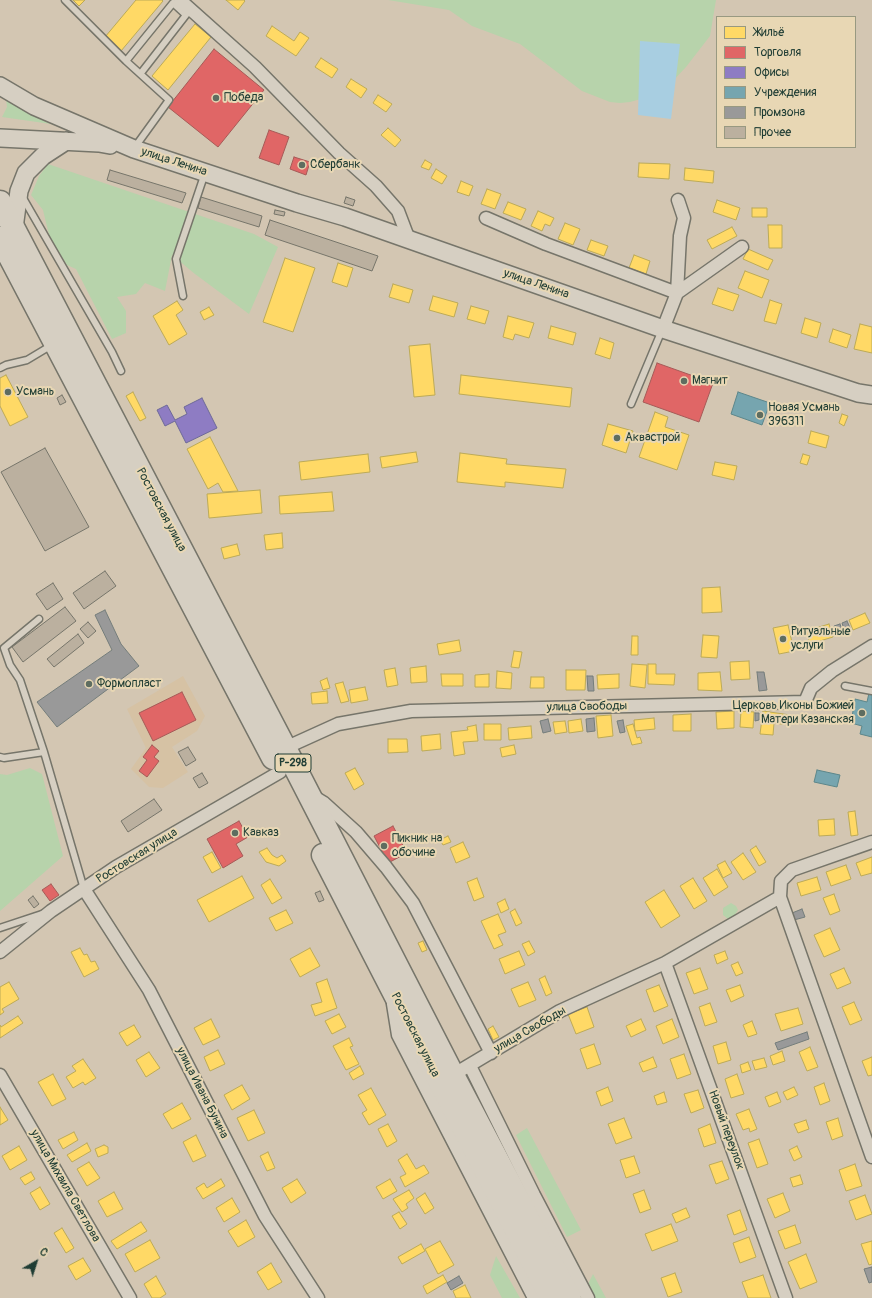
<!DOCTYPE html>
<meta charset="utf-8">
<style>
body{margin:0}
#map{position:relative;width:872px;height:1298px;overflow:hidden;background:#d3c6b2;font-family:Pangolin,sans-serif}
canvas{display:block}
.legend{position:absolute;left:716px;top:16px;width:140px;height:132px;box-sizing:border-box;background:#e8d7b4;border:1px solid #989981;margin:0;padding:5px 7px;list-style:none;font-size:12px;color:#1f3d34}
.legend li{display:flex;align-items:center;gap:8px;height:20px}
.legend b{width:20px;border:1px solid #989981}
.north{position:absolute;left:16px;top:1242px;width:40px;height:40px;-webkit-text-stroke:3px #e8d7b4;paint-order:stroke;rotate:39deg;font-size:11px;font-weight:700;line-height:16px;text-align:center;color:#1f3d34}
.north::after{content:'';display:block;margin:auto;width:14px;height:18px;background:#1f3d34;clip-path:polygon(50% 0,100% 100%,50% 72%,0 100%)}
</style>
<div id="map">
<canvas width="872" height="1298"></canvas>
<ul class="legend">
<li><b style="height:11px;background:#ffd966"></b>Жильё</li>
<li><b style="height:11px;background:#e06666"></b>Торговля</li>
<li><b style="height:11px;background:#8e7cc3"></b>Офисы</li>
<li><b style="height:11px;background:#76a5af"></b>Учреждения</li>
<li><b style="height:11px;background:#999"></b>Промзона</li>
<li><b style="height:11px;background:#bbb09f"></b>Прочее</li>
</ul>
<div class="north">С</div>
</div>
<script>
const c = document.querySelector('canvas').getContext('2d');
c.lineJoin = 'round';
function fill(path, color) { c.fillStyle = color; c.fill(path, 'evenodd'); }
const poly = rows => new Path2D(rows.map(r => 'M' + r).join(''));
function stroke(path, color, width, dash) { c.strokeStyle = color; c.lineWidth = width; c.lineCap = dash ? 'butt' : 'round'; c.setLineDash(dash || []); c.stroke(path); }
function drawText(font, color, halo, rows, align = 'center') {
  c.font = font + ' Pangolin,sans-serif'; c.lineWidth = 4; c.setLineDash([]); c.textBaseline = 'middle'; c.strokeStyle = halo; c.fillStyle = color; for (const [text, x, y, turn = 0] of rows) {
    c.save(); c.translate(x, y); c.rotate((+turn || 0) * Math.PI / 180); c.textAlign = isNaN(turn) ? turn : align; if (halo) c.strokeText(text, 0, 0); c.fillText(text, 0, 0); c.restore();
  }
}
const built = poly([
 [183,676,205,716,197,731,172,747,188,772,163,788,149,787,131,769,146,748,127,709]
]);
const green = poly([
 [388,0,716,0,710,36,686,67,669,85,655,95,630,102,620,103,610,102,582,91,520,44,472,26,449,10],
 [6,98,58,125,2,117,7,107],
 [48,164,254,234,278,247,249,314,195,274,172,255,165,291,145,283,136,294,117,297,126,311,126,333,112,339,76,269,67,265,50,239,43,210,31,195,39,176],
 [30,768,42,774,63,856,0,911,0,774,7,775],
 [731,903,736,906,738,910,734,916,728,919,723,915,723,908],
 [527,1128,581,1230,567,1237,516,1135],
 [496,1256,520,1298,502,1298,490,1275],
 [593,1274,606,1298,591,1298,586,1288]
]);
const water = poly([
 [640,41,680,44,671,119,638,115]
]);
const homes = poly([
 [73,0,85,0,79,6,73,0],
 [136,0,162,0,163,1,121,51,105,37,136,0],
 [226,0,244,0,245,1,238,10,226,0],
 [195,24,211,37,168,90,152,76,195,24],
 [272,26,294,41,300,32,309,38,296,56,266,36,272,26],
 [321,58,338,69,332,78,315,67,321,58],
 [351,79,367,89,361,98,346,87,351,79],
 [378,95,392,104,386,112,373,103,378,95],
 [388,128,401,140,395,147,381,135,388,128],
 [425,160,432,164,429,170,421,167,425,160],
 [639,163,670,164,669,179,638,177,639,163],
 [685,168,714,171,713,183,684,180,685,168],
 [436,169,447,176,442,184,431,178,436,169],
 [461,181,473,186,469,196,457,192,461,181],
 [487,189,501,194,495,209,481,204,487,189],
 [717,200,740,208,736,220,713,212,717,200],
 [508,202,526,209,521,220,503,213,508,202],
 [752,208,767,208,767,217,752,217,752,208],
 [538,211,554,218,550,226,545,224,542,231,531,226,538,211],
 [565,223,580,229,573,245,558,239,565,223],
 [768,225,782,225,782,248,769,248,768,225],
 [732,227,737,236,712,249,707,240,732,227],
 [591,240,608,246,604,256,587,250,591,240],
 [748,249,773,260,768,270,743,259,748,249],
 [634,255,650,261,646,274,629,268,634,255],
 [285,258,315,268,293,332,263,322,285,258],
 [338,263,353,268,347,287,332,282,338,263],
 [745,271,769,280,762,298,738,288,745,271],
 [393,284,413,290,409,303,389,297,393,284],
 [718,288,739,295,733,311,712,304,718,288],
 [433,296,458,303,454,317,429,310,433,296],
 [770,300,782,304,776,324,764,321,770,300],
 [177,301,183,310,176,315,187,334,169,345,153,316,177,301],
 [471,306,489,311,485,324,467,319,471,306],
 [209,307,214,315,204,320,200,312,209,307],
 [508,316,534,323,529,338,515,334,513,340,503,337,508,316],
 [805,318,821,323,817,338,801,333,805,318],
 [860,324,872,327,872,353,854,349,860,324],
 [551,326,576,333,573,345,548,338,551,326],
 [833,329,851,335,847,348,829,342,833,329],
 [600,338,614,343,610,359,595,354,600,338],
 [430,344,435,395,414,397,409,346,430,344],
 [6,375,28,417,10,426,0,406,0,378,6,375],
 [461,375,572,388,570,407,459,394,461,375],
 [133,392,146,418,140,421,126,396,133,392],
 [655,412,668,417,665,427,689,435,677,470,639,457,655,412],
 [842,414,848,416,844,426,839,423,842,414],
 [608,424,633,431,626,453,602,445,608,424],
 [811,431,829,436,826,448,808,443,811,431],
 [210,437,238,491,223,492,218,483,208,489,187,449,210,437],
 [416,452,418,462,382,468,380,457,416,452],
 [460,453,507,459,506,464,566,469,563,488,505,482,505,487,457,482,460,453],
 [368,454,370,472,301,480,299,462,368,454],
 [803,454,810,456,807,465,800,463,803,454],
 [715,462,737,466,734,480,712,475,715,462],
 [260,490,262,513,209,518,207,494,260,490],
 [332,492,334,511,280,514,279,496,332,492],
 [282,533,283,548,266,550,264,535,282,533],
 [237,544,240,555,224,559,221,548,237,544],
 [720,587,722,612,702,613,702,588,720,587],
 [865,613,870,623,853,630,849,620,865,613],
 [829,624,833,637,810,644,806,631,829,624],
 [788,625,794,651,779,654,773,628,788,625],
 [703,635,719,636,717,658,701,657,703,635],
 [632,636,638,636,638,655,631,655,632,636],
 [459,640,461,651,439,655,437,644,459,640],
 [514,651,522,652,519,668,511,667,514,651],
 [749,661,750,679,731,680,730,662,749,661],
 [632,664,647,665,645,688,630,686,632,664],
 [648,664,656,664,656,674,675,674,674,685,648,684,648,664],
 [426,666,427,682,411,683,410,668,426,666],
 [395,668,398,685,387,687,384,670,395,668],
 [566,670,586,670,585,690,566,690,566,670],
 [497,671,512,673,511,689,496,688,497,671],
 [720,672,722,691,698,690,698,673,720,672],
 [441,674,463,674,463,686,442,686,441,674],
 [489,674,489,687,475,687,475,675,489,674],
 [619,674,619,688,598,689,597,675,619,674],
 [531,677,544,677,544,688,530,688,531,677],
 [327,678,330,688,323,690,320,681,327,678],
 [343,682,349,701,341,703,335,684,343,682],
 [365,687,368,700,351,703,349,690,365,687],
 [327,691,328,703,312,704,311,693,327,691],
 [734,711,734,728,717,729,716,712,734,711],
 [741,711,754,712,753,728,740,727,741,711],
 [763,711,790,715,788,725,774,723,773,735,760,734,763,711],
 [691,714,691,731,673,731,673,715,691,714],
 [611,715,613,736,598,738,596,716,611,715],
 [654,718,655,729,635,731,634,720,654,718],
 [581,719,583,731,569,733,568,721,581,719],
 [565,721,567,732,555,734,553,722,565,721],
 [484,724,501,724,501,740,484,740,484,724],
 [633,724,637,738,640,737,642,743,632,745,626,726,633,724],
 [476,725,478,741,463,742,465,754,454,756,451,732,468,730,467,727,476,725],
 [531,726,532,738,509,740,508,728,531,726],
 [440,734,441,749,422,751,421,736,440,734],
 [388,739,407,739,408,752,388,753,388,739],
 [514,745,516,754,502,757,500,748,514,745],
 [355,768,364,784,354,790,345,773,355,768],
 [855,811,858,835,851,836,848,812,855,811],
 [834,819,835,835,819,836,818,820,834,819],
 [448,836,451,842,443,845,440,840,448,836],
 [463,842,470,857,456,863,450,848,463,842],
 [756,846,766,862,759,866,750,850,756,846],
 [267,848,272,855,277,858,282,855,286,861,279,866,266,862,259,852,267,848],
 [212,852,221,868,212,873,203,857,212,852],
 [743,853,756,872,743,880,731,862,743,853],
 [872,857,872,873,861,876,856,863,872,857],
 [725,861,732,873,723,878,717,865,725,861],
 [846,865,851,879,831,886,826,872,846,865],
 [717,869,728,887,714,896,703,878,717,869],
 [242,876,254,898,209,922,197,900,242,876],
 [817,877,821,890,801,896,797,883,817,877],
 [477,878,484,897,474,901,467,882,477,878],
 [693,878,707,901,694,909,680,886,693,878],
 [270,879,282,898,272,904,261,885,270,879],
 [664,890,680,916,661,928,645,902,664,890],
 [834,894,840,911,830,915,823,898,834,894],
 [505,899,509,909,501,913,497,903,505,899],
 [515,909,522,923,516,926,510,912,515,909],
 [286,910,293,923,276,931,269,918,286,910],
 [498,914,506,932,498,935,503,945,494,949,481,921,498,914],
 [830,928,840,950,824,957,814,935,830,928],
 [423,941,427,950,422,952,418,943,423,941],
 [529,941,535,952,528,956,522,944,529,941],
 [80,948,84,955,87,954,91,962,95,961,99,969,84,977,71,952,80,948],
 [310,948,320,966,300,977,290,959,310,948],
 [519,951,525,965,505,974,499,959,519,951],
 [725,951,728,959,717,964,714,955,725,951],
 [738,962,743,973,736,976,731,965,738,962],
 [700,968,708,989,694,994,686,973,700,968],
 [844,968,851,983,837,989,830,974,844,968],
 [545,976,552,993,546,996,539,979,545,976],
 [327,979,337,1008,315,1016,311,1005,322,1002,316,983,327,979],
 [9,982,19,999,2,1009,4,1012,0,1015,0,987,9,982],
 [528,982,536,1000,519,1007,511,989,528,982],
 [659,985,668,1006,654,1012,646,990,659,985],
 [740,985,744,996,731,1002,726,990,740,985],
 [854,1002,862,1020,850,1025,842,1007,854,1002],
 [710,1003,717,1022,705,1026,699,1007,710,1003],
 [587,1007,594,1027,576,1034,568,1014,587,1007],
 [798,1008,803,1024,781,1031,775,1014,798,1008],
 [339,1014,346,1027,332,1034,325,1021,339,1014],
 [18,1016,23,1023,0,1038,0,1025,1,1027,18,1016],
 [211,1019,220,1037,203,1045,194,1028,211,1019],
 [641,1019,646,1030,631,1037,626,1026,641,1019],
 [672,1019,679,1037,663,1044,656,1026,672,1019],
 [752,1021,757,1034,748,1037,743,1025,752,1021],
 [134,1025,141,1037,127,1046,119,1033,134,1025],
 [493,1026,499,1037,493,1040,488,1029,493,1026],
 [349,1038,353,1046,350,1047,359,1064,346,1070,333,1046,349,1038],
 [726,1042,731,1060,718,1064,713,1046,726,1042],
 [594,1044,601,1064,587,1069,580,1049,594,1044],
 [810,1047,818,1067,807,1071,799,1052,810,1047],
 [218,1050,225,1064,210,1071,204,1057,218,1050],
 [782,1051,785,1061,773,1065,770,1056,782,1051],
 [149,1052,160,1068,146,1077,136,1060,149,1052],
 [684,1054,691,1074,677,1079,670,1059,684,1054],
 [653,1057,657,1067,643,1072,639,1063,653,1057],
 [872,1057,872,1075,868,1076,862,1061,872,1057],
 [764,1058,767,1067,755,1070,752,1061,764,1058],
 [83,1059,96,1078,85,1085,83,1082,73,1088,66,1077,76,1071,72,1066,83,1059],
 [748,1062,751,1070,742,1073,740,1065,748,1062],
 [360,1066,364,1074,353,1080,349,1073,360,1066],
 [53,1074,66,1099,52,1106,38,1082,53,1074],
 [737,1074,744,1094,731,1098,725,1079,737,1074],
 [824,1083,830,1101,820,1105,814,1087,824,1083],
 [242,1085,250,1099,232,1110,224,1095,242,1085],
 [608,1087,613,1101,601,1106,596,1092,608,1087],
 [794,1087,798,1095,787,1100,783,1092,794,1087],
 [371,1088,386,1115,369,1125,362,1113,367,1110,358,1095,371,1088],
 [698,1090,704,1108,691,1113,684,1094,698,1090],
 [664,1092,667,1102,657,1105,654,1096,664,1092],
 [777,1092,781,1102,769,1107,765,1097,777,1092],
 [182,1103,191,1119,172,1129,163,1114,182,1103],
 [0,1107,8,1120,0,1125,0,1107],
 [749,1109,757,1129,750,1132,749,1128,743,1130,736,1114,749,1109],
 [254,1110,265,1133,248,1141,237,1118,254,1110],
 [624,1118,632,1138,616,1144,608,1124,624,1118],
 [838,1118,843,1136,832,1140,826,1122,838,1118],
 [806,1120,809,1129,798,1133,794,1124,806,1120],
 [388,1124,397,1141,387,1147,378,1129,388,1124],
 [710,1124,716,1143,704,1147,698,1129,710,1124],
 [74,1132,78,1140,63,1149,58,1140,74,1132],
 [196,1135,206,1156,193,1162,183,1142,196,1135],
 [759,1139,768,1164,757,1168,748,1143,759,1139],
 [87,1143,91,1151,72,1162,67,1155,87,1143],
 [104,1145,108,1147,108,1153,98,1157,95,1149,104,1145],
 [19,1146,27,1160,10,1170,2,1156,19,1146],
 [797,1146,802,1157,794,1161,789,1150,797,1146],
 [268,1152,275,1168,267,1171,260,1156,268,1152],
 [407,1154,416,1169,424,1165,429,1173,405,1187,400,1177,406,1174,398,1160,407,1154],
 [634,1156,640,1173,626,1178,620,1160,634,1156],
 [722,1161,729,1179,716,1184,709,1165,722,1161],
 [89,1162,100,1178,87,1186,77,1169,89,1162],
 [855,1164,862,1186,846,1191,839,1170,855,1164],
 [31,1172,35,1179,25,1185,20,1178,31,1172],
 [800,1175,803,1184,793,1187,790,1178,800,1175],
 [221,1179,225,1186,203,1199,196,1188,204,1183,207,1188,221,1179],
 [297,1179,306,1193,291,1203,282,1188,297,1179],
 [390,1179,397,1191,383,1199,376,1187,390,1179],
 [40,1187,50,1204,40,1210,30,1193,40,1187],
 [409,1190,414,1198,406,1204,408,1208,402,1212,393,1199,409,1190],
 [644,1190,651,1209,640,1213,633,1194,644,1190],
 [114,1192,123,1209,107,1217,98,1201,114,1192],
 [425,1193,434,1208,425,1214,416,1199,425,1193],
 [783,1193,790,1211,775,1218,767,1199,783,1193],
 [865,1195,872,1214,856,1220,849,1201,865,1195],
 [232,1198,240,1212,224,1222,216,1208,232,1198],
 [686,1208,690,1217,676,1223,672,1214,686,1208],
 [740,1210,747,1230,734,1235,727,1215,740,1210],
 [399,1212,407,1224,400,1229,392,1216,399,1212],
 [246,1220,255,1237,238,1247,228,1231,246,1220],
 [141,1222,147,1231,117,1249,111,1241,141,1222],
 [671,1224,678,1241,652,1251,645,1234,671,1224],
 [795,1225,801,1243,785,1249,778,1231,795,1225],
 [62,1228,74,1248,66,1253,54,1233,62,1228],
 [749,1237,756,1257,740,1263,733,1243,749,1237],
 [150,1240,160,1258,135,1272,125,1254,150,1240],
 [440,1241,454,1265,438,1274,425,1249,440,1241],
 [872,1241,872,1264,869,1265,861,1244,872,1241],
 [421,1244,425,1251,402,1264,398,1257,421,1244],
 [806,1254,817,1282,800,1289,788,1262,806,1254],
 [83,1258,91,1271,76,1280,68,1266,83,1258],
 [271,1263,282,1282,268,1290,257,1272,271,1263],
 [675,1273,682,1292,668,1297,661,1278,675,1273],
 [443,1275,447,1282,427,1294,423,1286,443,1275],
 [763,1275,771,1298,748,1298,742,1282,763,1275],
 [156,1276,166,1294,160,1298,152,1298,144,1284,156,1276],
 [465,1285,471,1298,456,1298,453,1291,465,1285]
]);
const shops = poly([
 [214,49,264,90,218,147,168,107,214,49],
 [269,130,289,137,279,165,259,158,269,130],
 [294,157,310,162,306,175,290,169,294,157],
 [657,363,713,383,699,422,643,402,657,363],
 [182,692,196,720,153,741,139,713,182,692],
 [152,745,159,751,154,757,159,761,147,777,139,771,147,760,143,757,152,745],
 [239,821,248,837,236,844,243,856,223,868,207,839,239,821],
 [393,826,407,853,388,863,374,836,393,826],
 [51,884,59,895,50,901,42,890,51,884]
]);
const offices = poly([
 [202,398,217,428,186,443,175,421,165,426,157,410,167,405,175,420,187,414,184,407,202,398]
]);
const public = poly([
 [738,392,770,403,762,425,731,414,738,392],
 [869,693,872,693,872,737,860,734,862,726,851,723,855,699,867,702,869,693],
 [817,770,840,775,837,787,814,782,817,770]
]);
const industry = poly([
 [105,610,121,644,139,666,57,727,37,702,112,650,95,615,105,610],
 [847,621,851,630,845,632,842,623,847,621],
 [840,624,843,633,838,635,834,626,840,624],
 [757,672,764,672,767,690,759,691,757,672],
 [587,676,593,676,594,691,588,691,587,676],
 [755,713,759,713,759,720,755,721,755,713],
 [594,718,595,731,587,732,586,719,594,718],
 [548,719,551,731,543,733,540,721,548,719],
 [623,720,625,732,620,733,617,721,623,720],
 [802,909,805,917,794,920,792,913,802,909],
 [807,1032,809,1039,778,1050,775,1043,807,1032],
 [872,1267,872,1282,869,1283,864,1269,872,1267],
 [459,1276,463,1283,451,1290,447,1283,459,1276]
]);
const building = poly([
 [110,170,186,193,182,203,107,180,110,170],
 [201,197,262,216,259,227,198,208,201,197],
 [346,197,355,200,353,206,344,203,346,197],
 [275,210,285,212,284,216,274,214,275,210],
 [270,220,378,256,372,271,265,235,270,220],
 [62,395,66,402,60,405,57,398,62,395],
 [45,448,89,527,45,551,1,472,45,448],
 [105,571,116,586,84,609,73,593,105,571],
 [53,583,63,599,47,610,36,594,53,583],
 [65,607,76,621,23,662,12,647,65,607],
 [88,622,96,631,88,638,80,629,88,622],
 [78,634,84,643,54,667,47,659,78,634],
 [188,747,196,760,186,766,178,752,188,747],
 [202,773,208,783,199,788,193,778,202,773],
 [154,799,162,810,128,832,121,821,154,799],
 [320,891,324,900,319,902,315,893,320,891],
 [33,896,39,904,34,908,28,900,33,896]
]);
const lane = poly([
 [65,0,126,61,169,100,135,147],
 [126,61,173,3,186,15,141,73],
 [23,198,112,352,121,371],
 [183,296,176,259,205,173],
 [0,368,6,365,27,360,52,345],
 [631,404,662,330],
 [39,619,4,648,10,665,20,680,44,752],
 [845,686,872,691],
 [0,757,4,758,44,752,84,889],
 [0,928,42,914]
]);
const street = poly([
 [180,0,255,67,339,153,376,186,398,211,409,240],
 [678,200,684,218,680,236,677,293,742,247],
 [486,218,546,244,677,293,663,329],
 [285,748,338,724,411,711,805,702,811,688,832,671,872,646],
 [314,797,324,803,356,832,386,867,413,903,491,1053],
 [84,889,149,990,265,1216,318,1298],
 [780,897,872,1157],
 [0,952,51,911,116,867,280,772],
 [665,963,786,1298],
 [393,1004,398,1035,534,1298],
 [470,1066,534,1195,588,1298],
 [0,1075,130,1298],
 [453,1075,560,1011,665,963,780,897,781,881,792,870,872,842]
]);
const secondary = poly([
 [0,86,34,106,134,149,297,203,345,217,663,329,858,393,872,395],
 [0,138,99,143,110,145],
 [14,228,19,191,26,173,43,156,66,141]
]);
const highway = poly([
 [0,202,285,748,453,1075,570,1298],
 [0,238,273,758],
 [323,855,551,1298]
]);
const markers = [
 [216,98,4,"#5e6d60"],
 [302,165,4,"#5e6d60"],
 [684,381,4,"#5e6d60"],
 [8,392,4,"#5e6d60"],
 [760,415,4,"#5e6d60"],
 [617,438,4,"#5e6d60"],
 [783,639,4,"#5e6d60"],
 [89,684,4,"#5e6d60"],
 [862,713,4,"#5e6d60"],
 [235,833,4,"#5e6d60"],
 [384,846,4,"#5e6d60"]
];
const shields = [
 [293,763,36]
];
const shieldNames = [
 ["Р-298",293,763]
];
const poiNames = [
 ["Победа",224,98],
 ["Сбербанк",310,165],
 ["Магнит",692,381],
 ["Усмань",16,392],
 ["Новая Усмань",768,408],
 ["396311",768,422],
 ["Аквастрой",625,438],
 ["Ритуальные",791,632],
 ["услуги",791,646],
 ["Формопласт",97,684],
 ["Церковь Иконы Божией",854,706,"right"],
 ["Матери Казанская",854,720,"right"],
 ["Кавказ",243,833],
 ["Пикник на",392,839],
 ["обочине",392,853]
];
const streetNames = [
 ["улица Ленина",174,162,18],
 ["улица Ленина",536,284,19],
 ["Ростовская улица",161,510,62],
 ["улица Свободы",587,707,-1],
 ["Ростовская улица",137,856,-32],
 ["улица Свободы",530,1030,-30],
 ["Ростовская улица",415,1035,63],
 ["улица Ивана Бунина",202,1093,63],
 ["Новый переулок",726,1130,70],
 ["улица Михаила Светлова",65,1186,60]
];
fill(built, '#d6c2a4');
fill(green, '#b7d3ab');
fill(water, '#a8cee1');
fill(homes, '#ffd966');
stroke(homes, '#bcaa57', 1);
fill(shops, '#e06666');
stroke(shops, '#a65a57', 1);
fill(offices, '#8e7cc3');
stroke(offices, '#6d6998', 1);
fill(public, '#76a5af');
stroke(public, '#5c868a', 1);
fill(industry, '#999');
stroke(industry, '#747d7b', 1);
fill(building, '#bbb09f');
stroke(building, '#76756a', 1);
stroke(lane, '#76756a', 9);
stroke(street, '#76756a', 15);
stroke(secondary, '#76756a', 20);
stroke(highway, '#76756a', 25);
stroke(lane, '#d6cfc2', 6);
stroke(street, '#d6cfc2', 12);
stroke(secondary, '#d6cfc2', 17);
stroke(highway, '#d6cfc2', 22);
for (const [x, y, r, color] of markers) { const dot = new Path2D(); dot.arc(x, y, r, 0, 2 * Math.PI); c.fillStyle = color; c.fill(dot); stroke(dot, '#e8d7b4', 1.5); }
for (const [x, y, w] of shields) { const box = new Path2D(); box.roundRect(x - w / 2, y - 9, w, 18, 3); c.fillStyle = '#e8d7b4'; c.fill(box); stroke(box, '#1f3d34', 1); }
drawText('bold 11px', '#1f3d34', null, shieldNames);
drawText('12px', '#1f3d34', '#e8d7b4', poiNames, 'left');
drawText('12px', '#1f3d34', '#e8d7b4', streetNames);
</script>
